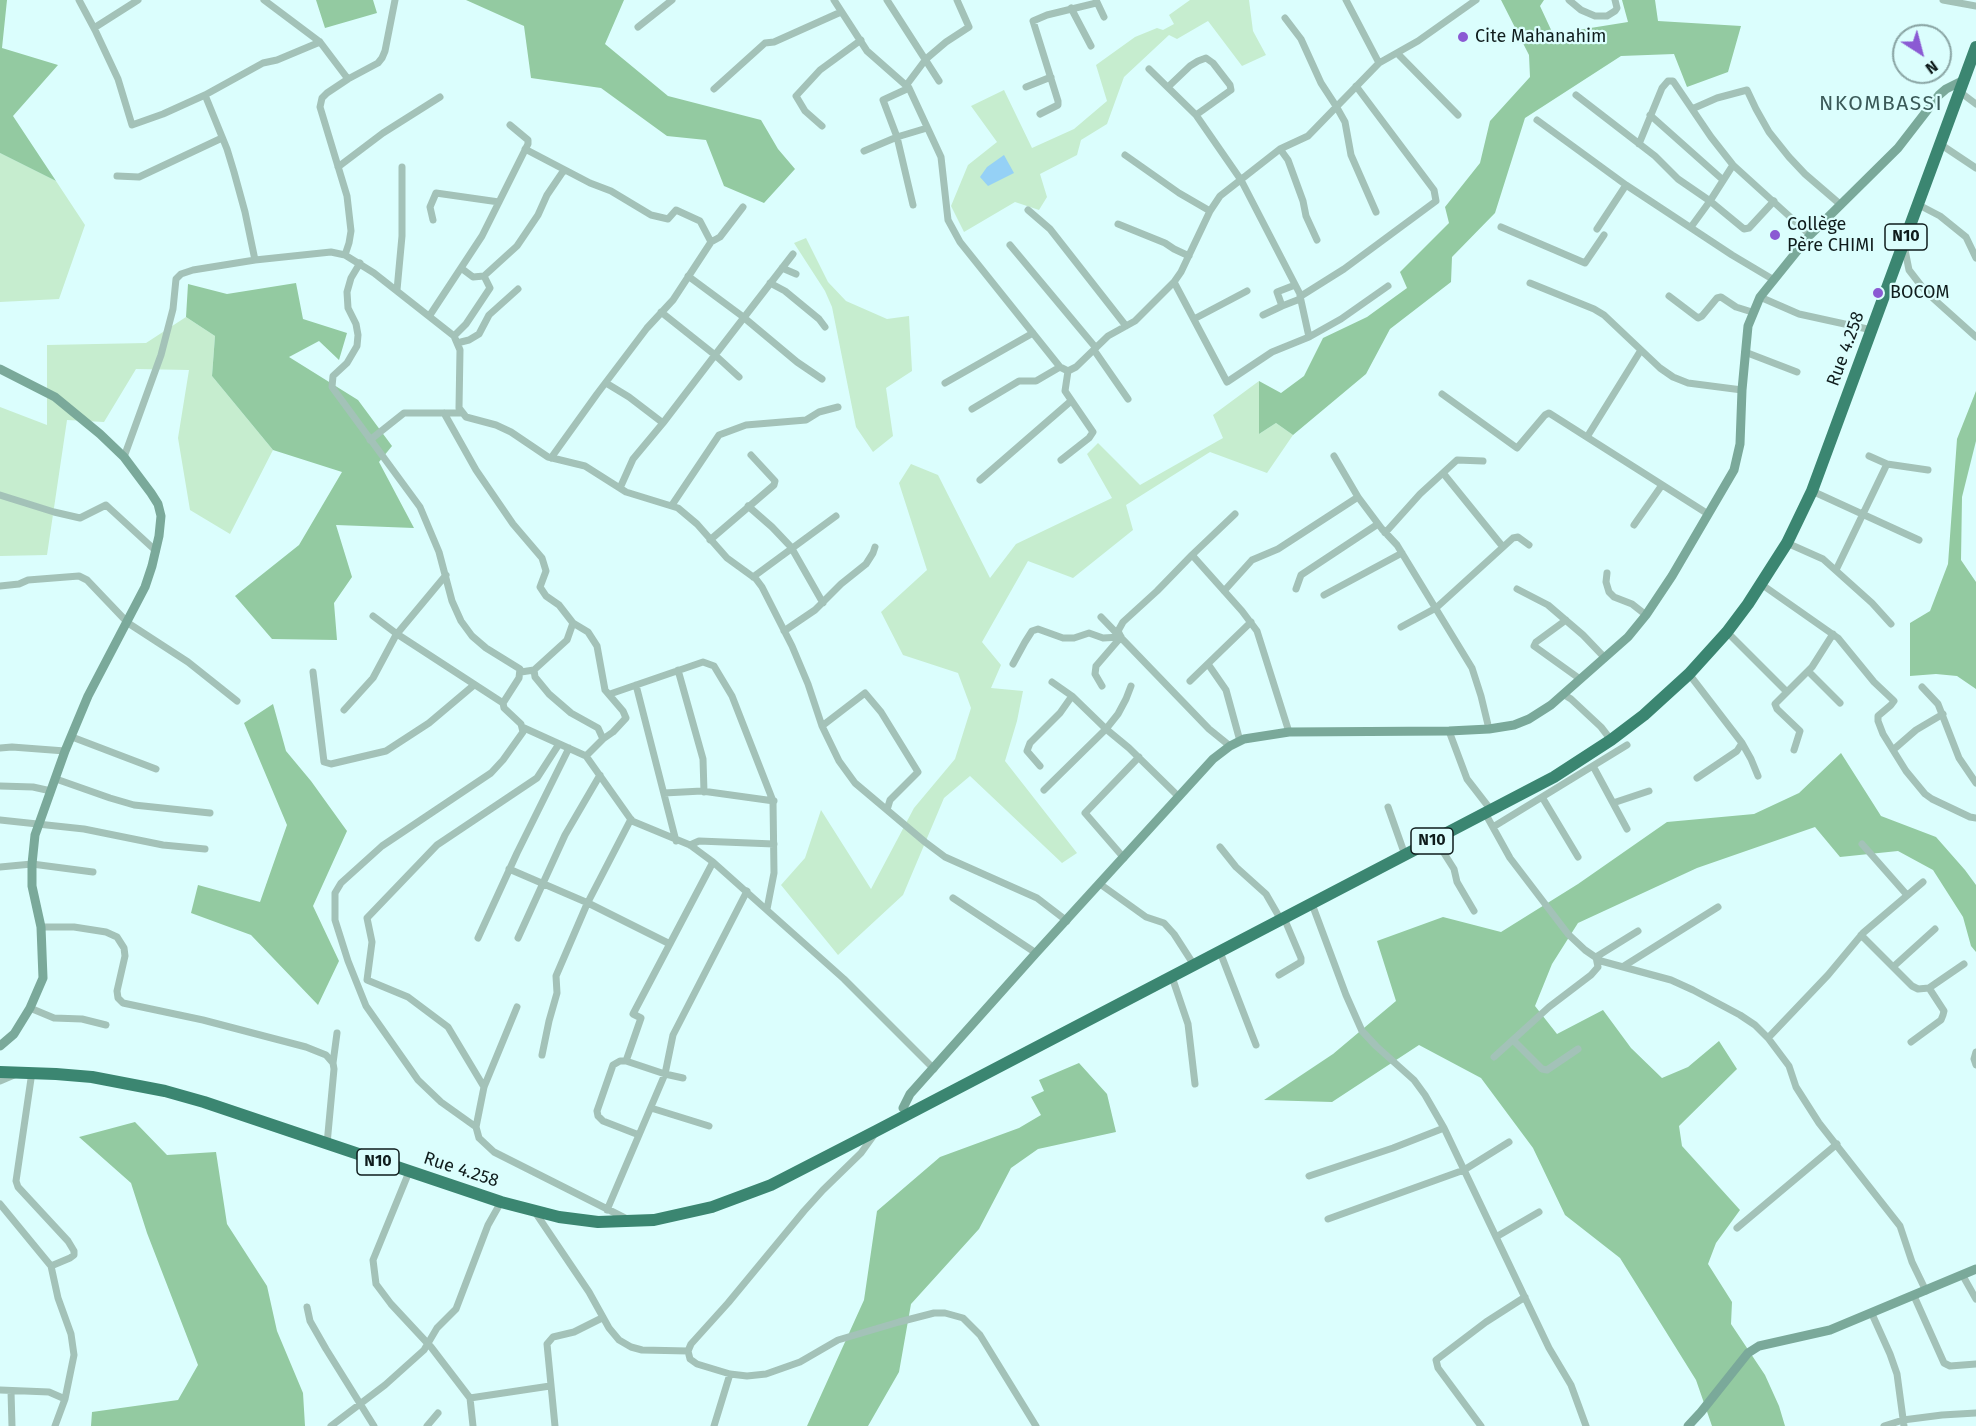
<!DOCTYPE html>
<meta charset="utf-8">
<style>
body{margin:0}
#map{position:relative;width:1976px;height:1426px;overflow:hidden;background:#dbfefd;font-family:"Fira Sans",sans-serif}
canvas{display:block}
.north{position:absolute;left:1892px;top:24px;width:60px;height:60px;box-sizing:border-box;background:#dbfefd;border:2px solid #89a4a3;border-radius:50%;rotate:144deg;font-size:16px;font-weight:700;line-height:24px;text-align:center;color:#0f1c1c}
.north::after{content:'';display:block;margin:auto;width:21px;height:27px;background:#8b5ad3;clip-path:polygon(50% 0,100% 100%,50% 72%,0 100%)}
</style>
<div id="map">
<canvas width="1976" height="1426"></canvas>
<div class="north">N</div>
</div>
<script>
const c = document.querySelector('canvas').getContext('2d');
c.lineJoin = 'round';
function fill(path, color) { c.fillStyle = color; c.fill(path, 'evenodd'); }
const poly = rows => new Path2D(rows.map(r => 'M' + r).join(''));
function stroke(path, color, width, dash) { c.strokeStyle = color; c.lineWidth = width; c.lineCap = dash ? 'butt' : 'round'; c.setLineDash(dash || []); c.stroke(path); }
function drawText(font, color, halo, rows, align = 'center') {
  c.font = font + ' "Fira Sans",sans-serif'; c.lineWidth = 4.5; c.setLineDash([]); c.textBaseline = 'middle'; c.strokeStyle = halo; c.fillStyle = color; for (const [text, x, y, turn = 0] of rows) {
    c.save(); c.translate(x, y); c.rotate((+turn || 0) * Math.PI / 180); c.textAlign = isNaN(turn) ? turn : align; if (halo) c.strokeText(text, 0, 0); c.fillText(text, 0, 0); c.restore();
  }
}
const green = poly([
 [1190,0,1249,0,1253,31,1266,55,1242,66,1208,21,1177,39,1169,35,1124,77,1107,124,1081,140,1077,155,1040,174,1047,197,1039,210,1015,202,964,232,951,206,968,165,997,142,971,106,1004,90,1032,148,1074,129,1107,101,1096,65,1135,37,1157,28,1163,30,1174,24,1169,15],
 [0,153,56,181,85,225,59,299,0,302],
 [806,238,828,282,846,301,887,319,909,316,912,371,886,388,893,436,873,452,856,427,832,307,825,291,794,243],
 [186,317,215,336,212,376,273,450,230,534,190,510,178,438,189,370,136,369,104,422,67,420,47,555,0,556,0,407,47,425,47,345,146,343],
 [1259,381,1259,434,1276,423,1293,435,1267,473,1210,452,1126,505,1133,530,1073,578,1028,561,982,642,1001,665,991,688,1023,691,1017,721,1005,761,1077,853,1062,863,970,776,944,798,903,895,838,955,781,885,805,858,821,810,871,889,914,808,955,759,971,708,958,673,903,655,881,612,927,570,899,483,911,464,938,475,990,578,1016,544,1112,498,1087,454,1098,443,1140,485,1223,438,1213,415]
]);
const forest = poly([
 [0,0,7,0,2,48,58,65,13,116,56,181,0,153],
 [316,0,373,0,377,13,325,28],
 [466,0,624,0,605,44,668,96,761,120,778,149,795,169,764,203,724,186,706,140,667,136,601,88,531,78,524,26],
 [1501,0,1544,0,1540,6,1553,34,1628,22,1622,0,1655,0,1658,21,1741,26,1728,72,1687,87,1674,54,1621,56,1525,118,1495,213,1452,257,1451,282,1390,329,1366,374,1293,435,1276,423,1259,434,1259,381,1281,393,1304,376,1323,338,1367,317,1407,288,1400,272,1449,223,1445,207,1480,163,1490,121,1530,77,1529,55],
 [296,283,303,319,347,333,339,360,319,341,289,357,358,400,392,446,379,462,414,528,336,525,352,577,334,603,337,640,272,639,235,596,299,545,342,472,273,450,212,376,215,336,186,317,188,284,227,294],
 [1976,391,1976,441,1962,497,1961,560,1976,582,1976,689,1957,676,1936,674,1910,676,1910,623,1930,611,1948,564,1957,439],
 [273,704,286,751,311,781,347,831,313,906,339,961,318,1005,251,935,191,913,198,885,260,902,287,825,244,723],
 [1841,753,1881,816,1936,837,1965,870,1976,885,1976,952,1971,946,1963,917,1933,870,1898,851,1840,857,1815,827,1697,868,1578,923,1552,964,1535,1006,1557,1034,1603,1010,1631,1048,1662,1078,1688,1067,1719,1041,1737,1069,1679,1126,1682,1146,1740,1210,1716,1243,1708,1264,1732,1302,1731,1324,1765,1375,1779,1406,1785,1426,1712,1426,1696,1380,1620,1258,1565,1215,1533,1148,1481,1078,1419,1045,1332,1102,1264,1100,1333,1054,1396,1001,1377,941,1443,917,1501,932,1578,884,1667,822,1754,814,1799,793],
 [1079,1063,1107,1094,1116,1132,1038,1149,1011,1168,979,1229,911,1304,899,1372,868,1426,807,1426,864,1300,877,1211,940,1157,1019,1128,1041,1115,1031,1097,1044,1091,1039,1080],
 [135,1122,167,1155,216,1152,227,1224,267,1286,277,1331,303,1393,305,1426,91,1426,92,1412,178,1400,198,1365,147,1233,131,1183,79,1137]
]);
const water = poly([
 [1004,155,1014,173,988,186,980,177,987,167]
]);
const street = poly([
 [79,0,95,30,118,79,132,125,163,114,205,95,263,63,277,60,320,42],
 [264,0,320,42,348,79],
 [834,0,867,51,909,88,941,157,948,220,960,242,1060,367,1068,371],
 [887,0,939,81],
 [1096,0,1104,17],
 [1346,0,1379,63],
 [1569,0,1581,10,1595,16,1607,16,1615,11,1617,8,1615,0],
 [1943,0,1976,6],
 [1071,8,1091,46],
 [1285,18,1301,39,1321,83,1336,106,1345,122,1351,155,1376,212],
 [638,27,672,0],
 [94,28,138,0],
 [1398,54,1458,115],
 [1149,69,1196,115,1241,180,1301,296,1344,269,1436,201,1434,190,1356,86],
 [908,83,926,59,946,42,969,27,957,0],
 [1026,87,1051,77],
 [1168,87,1190,66,1198,61,1206,58,1213,63,1230,85,1231,90,1196,115],
 [909,88,883,100,897,137,927,128],
 [714,89,765,43,774,42,841,12],
 [1960,92,1976,104],
 [205,95,227,149,234,172,245,212,255,260],
 [1576,95,1655,156,1678,179,1710,201,1744,229,1749,228,1774,201],
 [1692,109,1717,98,1747,90,1756,109,1769,132,1789,157,1805,174,1841,205],
 [1040,114,1058,105,1058,101,1033,21,1047,15,1096,3],
 [1650,115,1723,180],
 [1537,120,1626,185,1732,255,1774,280],
 [822,126,805,111,796,96,820,70,861,40],
 [1639,144,1662,88,1668,81,1673,81,1711,137,1733,165,1810,235],
 [1940,144,1976,168],
 [525,149,590,183,611,191,651,215,668,219,676,210,700,221,711,242],
 [1280,149,1288,160,1303,201,1306,216,1317,240],
 [864,151,897,137,913,205],
 [1125,155,1179,193,1210,211],
 [338,167,383,133,440,97],
 [117,176,139,177,222,138],
 [1917,204,1940,216,1966,237,1976,258],
 [1028,210,1050,229,1126,326],
 [433,220,430,207,436,193,499,202],
 [1118,224,1165,243,1174,249,1189,256],
 [1501,227,1585,263,1604,235],
 [1691,227,1710,201,1733,165],
 [1597,229,1626,185],
 [1010,245,1096,348],
 [1904,245,1909,270,1926,292,1976,337],
 [345,255,349,243,351,231,347,196,320,107,322,98,327,93,348,79,378,63,382,58,385,51,395,0],
 [360,263,351,278,347,292,348,308,356,324,358,335,357,346,347,363,333,376,332,387,420,507,439,552,452,601,461,621,472,636,486,648,520,669,519,678,503,703,504,708,521,724,523,732,503,760,491,773,382,846,341,883,335,893,335,920,348,961,366,1006,418,1080,441,1102,476,1127],
 [461,268,473,277,484,276,517,246,538,215,547,195,564,170],
 [782,268,796,274],
 [688,276,742,316,797,362,822,379],
 [1174,282,1227,382,1272,352,1309,337,1341,319,1388,286],
 [770,283,785,291,819,319,825,327],
 [1530,283,1594,309,1604,315,1660,368,1673,377,1688,383,1742,390],
 [1295,285,1277,292,1282,306,1300,299],
 [397,290,402,236,402,167],
 [1300,296,1309,337],
 [1669,296,1698,318,1702,316,1717,298,1721,297,1736,307,1752,312],
 [1760,297,1799,314,1872,330],
 [661,312,715,355,793,254],
 [430,315,482,236,528,144,528,140,510,125],
 [1263,315,1282,306],
 [1194,319,1247,291],
 [454,336,466,324,490,288,484,276],
 [457,343,469,340,479,334,489,315,518,289],
 [1094,350,1128,399],
 [1745,352,1797,372],
 [606,383,629,397,663,423],
 [945,383,1033,333],
 [1442,394,1517,448,1545,415,1549,413,1708,514],
 [972,409,1019,381,1036,381,1060,367],
 [444,413,476,470,513,524,542,558,546,571,540,587,546,596,559,605,573,623,567,640,534,670,521,672],
 [1587,437,1641,350],
 [370,440,404,413,462,413],
 [1334,456,1358,497,1382,529,1397,545,1472,668,1481,696,1489,729],
 [1869,456,1887,464,1928,470],
 [124,457,161,355,173,309,176,279,181,274,193,270,255,260,331,252,345,255,374,273,454,336,460,350,459,408,466,417,496,425,511,432,548,457,585,466,626,492,678,508,697,524,727,558,756,579,762,587,792,646,808,684,822,726,839,761,855,783,925,842,945,857,1037,898,1067,921],
 [551,458,597,394,647,328,673,300,711,242,720,237,743,207],
 [1061,460,1089,438,1093,432,1065,391,1068,371,1076,367,1108,336,1135,321,1174,282,1181,272,1210,211,1220,196,1280,149,1308,136,1379,63,1418,41,1476,0],
 [1443,473,1503,547],
 [980,480,1071,401],
 [620,488,633,459,663,423,715,355,739,377],
 [1812,491,1919,540],
 [0,495,54,512,80,518,106,505,156,551],
 [672,505,719,435,746,425,806,420,819,412,838,407],
 [748,506,772,527,791,547,823,603],
 [1634,525,1662,485],
 [1385,533,1420,494,1457,460,1483,461],
 [710,540,774,485,775,481,751,455],
 [1787,543,1823,559,1872,603,1891,624],
 [1192,555,1242,611,1257,631,1289,732],
 [1836,570,1887,464],
 [1607,573,1606,582,1609,592,1614,597,1632,604,1646,615],
 [753,577,836,516],
 [1761,584,1838,638,1874,682,1892,699,1894,701,1891,705,1878,716,1878,721,1883,734,1906,771,1925,794,1932,799,1970,817,1976,818],
 [0,586,19,584,28,580,79,576,87,580,128,623,188,662,237,701],
 [1296,589,1301,575,1378,524],
 [1517,589,1548,605,1583,635,1605,658],
 [1224,591,1252,560,1278,549,1358,497],
 [1324,595,1402,553],
 [373,616,397,634,503,703],
 [1101,617,1209,729,1230,746],
 [1566,620,1536,642,1534,646,1580,679],
 [573,623,588,632,597,646,605,690,623,711,626,718,613,732,603,739,586,756],
 [1401,627,1436,608,1513,538,1518,537,1529,545],
 [784,631,815,610,841,584,866,564,873,553,875,547],
 [1727,632,1787,692],
 [1120,635,1118,631,1123,622,1157,591,1192,555,1235,514],
 [1013,664,1025,642,1032,631,1038,629,1063,638,1074,638,1089,633,1103,638,1121,637],
 [1208,664,1226,690,1240,741],
 [534,670,535,677,549,694,571,713,598,728,603,739],
 [678,670,703,759,704,792],
 [1808,671,1840,703],
 [313,672,324,762,331,764,386,751,429,723,474,685],
 [1689,674,1742,743,1737,751,1697,778],
 [1190,681,1251,622],
 [1052,682,1072,696,1106,729,1129,748,1179,797],
 [636,685,676,841],
 [1102,686,1095,674,1096,666,1121,637],
 [1922,687,1938,704,1959,758,1976,783],
 [610,694,703,662,714,666,732,696,773,801,774,873,767,909],
 [1563,694,1571,699,1601,727,1611,740],
 [344,710,373,678,396,635,446,575],
 [822,726,865,693,881,712,918,772,890,800,887,810],
 [522,727,586,756,632,821,690,845,713,862,844,979,934,1069],
 [1449,731,1467,779,1491,810],
 [72,737,156,769],
 [1742,743,1751,759,1758,776],
 [0,748,12,747,65,751],
 [1794,750,1800,731,1777,709,1775,704,1812,667,1833,634],
 [1893,750,1916,730,1943,714],
 [1040,766,1027,751,1030,743,1060,713,1072,696],
 [1593,766,1627,829],
 [56,779,110,798,134,805,210,813],
 [0,786,33,787,51,791],
 [1044,790,1106,729,1118,714,1126,699,1131,686],
 [664,793,702,791,774,801],
 [1542,797,1578,857],
 [1613,803,1649,791],
 [1388,807,1405,855],
 [1485,813,1510,858,1568,934,1585,950,1601,961,1671,980,1693,990,1740,1015,1755,1025,1768,1038,1789,1066,1796,1087,1819,1123,1900,1226,1912,1262,1926,1291],
 [0,820,84,829,163,845,205,849],
 [1493,827,1627,745],
 [1435,839,1454,869,1457,882,1474,911],
 [1862,844,1907,895],
 [690,845,699,841,774,844],
 [1220,847,1236,867,1266,894,1281,920],
 [1124,858,1085,813,1139,757],
 [0,867,32,864,93,872],
 [509,869,588,903,670,944],
 [1100,884,1146,917,1164,923,1174,934,1194,965],
 [953,898,1036,953],
 [1312,904,1346,995,1362,1031,1376,1046,1414,1080,1425,1095,1444,1128,1549,1348,1571,1385,1586,1426],
 [41,927,74,927,106,932,117,937,124,948,125,956,117,991,118,998,123,1003,203,1020,306,1047,326,1055,333,1063,334,1069,327,1144],
 [1861,935,1912,986,1918,989,1929,988,1964,964],
 [478,938,517,853,569,748],
 [518,938,565,835,600,775],
 [1220,952,1256,1045],
 [1624,966,1718,907],
 [1893,967,1935,929],
 [1279,975,1301,962,1301,958,1284,918],
 [1172,977,1188,1024,1195,1084],
 [517,1007,484,1087,476,1127,479,1138,494,1152,627,1219],
 [30,1008,54,1018,82,1019,106,1025],
 [1768,1038,1828,975,1863,933,1923,882],
 [1513,1040,1542,1069,1547,1070,1578,1049],
 [1911,1042,1941,1020,1943,1015,1944,1011,1929,988],
 [1976,1052,1974,1059,1976,1065],
 [542,1055,549,1021,557,993,556,976,587,904,631,819],
 [1494,1057,1549,1007,1591,975,1598,967,1596,957,1638,931],
 [626,1061,641,1018,633,1014,713,862],
 [333,1063,337,1033],
 [32,1072,16,1181,18,1187,68,1241,74,1251,74,1255,70,1258,51,1266],
 [0,1081,14,1075],
 [484,1087,448,1027,408,997,367,980,372,942,367,918,437,845,537,778,559,744],
 [651,1108,709,1126],
 [639,1135,603,1121,598,1116,597,1111,613,1065,620,1061,626,1061,665,1074,683,1078],
 [874,1135,861,1153,823,1190,804,1211,728,1303,691,1344,688,1351,690,1359,697,1364,730,1374,747,1376,766,1374,800,1362,838,1340,899,1322,934,1313,945,1313,963,1318,980,1335,1036,1426],
 [409,1172,373,1260,376,1284,391,1304,431,1347,470,1398,473,1426],
 [1309,1176,1393,1148,1444,1128],
 [0,1204,51,1266,58,1298,71,1334,74,1355,65,1399,55,1426],
 [607,1210,665,1074,673,1035,747,891],
 [535,1212,589,1292,609,1328,619,1340,631,1347,642,1350,688,1351],
 [1328,1219,1464,1170,1509,1142],
 [1737,1228,1837,1144],
 [1496,1237,1539,1212],
 [1963,1276,1976,1299],
 [1914,1296,1944,1363,1950,1366,1976,1364],
 [307,1307,310,1321,326,1349,374,1426],
 [1872,1314,1890,1354,1897,1374,1904,1426],
 [0,1390,49,1392,65,1399],
 [11,1391,12,1426],
 [470,1398,550,1386],
 [331,1426,385,1385,424,1350,437,1328,456,1309,488,1225,501,1202],
 [427,1426,438,1413],
 [555,1426,547,1344,553,1337,574,1332,602,1318],
 [714,1426,730,1374],
 [1481,1426,1438,1368,1436,1360,1486,1322,1525,1297],
 [1884,1426,1903,1420,1942,1415,1976,1413]
]);
const secondary = poly([
 [0,369,55,397,100,434,124,457,151,493,158,504,161,516,159,536,152,566,145,587,88,696,65,751,35,835,32,864,32,886,41,927,43,978,30,1008,14,1034,0,1046],
 [903,1108,910,1094,1036,953,1213,759,1230,746,1244,739,1289,732,1449,731,1489,729,1514,725,1529,719,1551,705,1628,637,1646,615,1672,576,1734,470,1740,444,1742,390,1748,326,1760,297,1810,235,1898,148,1939,95,1946,89,1964,80],
 [1688,1426,1701,1412,1748,1353,1759,1346,1830,1330,1976,1269]
]);
const highway = poly([
 [0,1072,56,1074,92,1077,165,1091,204,1102,501,1202,559,1217,598,1222,654,1220,712,1207,771,1185,876,1131,1554,777,1611,740,1644,715,1689,674,1727,632,1748,604,1787,543,1812,491,1976,47]
]);
const markers = [
 [1463,37,6,"#8b5ad3"],
 [1775,235,6,"#8b5ad3"],
 [1878,293,6,"#8b5ad3"]
];
const shields = [
 [1906,237,42],
 [1432,841,42],
 [378,1162,42]
];
const shieldNames = [
 ["N10",1906,237],
 ["N10",1432,841],
 ["N10",378,1162]
];
const poiNames = [
 ["Cite Mahanahim",1475,37],
 ["Collège",1787,225],
 ["Père CHIMI",1787,246],
 ["BOCOM",1890,293]
];
const streetNames = [
 ["Rue 4.258",1846,349,-70],
 ["Rue 4.258",461,1170,18]
];
const quarterNames = [
 ["NKOMBASSI",1881,104]
];
fill(green, '#c6edcf');
fill(forest, '#93caa1');
fill(water, '#95d1f6');
stroke(street, '#a3c2b8', 7);
stroke(secondary, '#7aa99a', 9);
stroke(highway, '#3b8671', 12);
for (const [x, y, r, color] of markers) { const dot = new Path2D(); dot.arc(x, y, r, 0, 2 * Math.PI); c.fillStyle = color; c.fill(dot); stroke(dot, '#dbfefd', 2); }
for (const [x, y, w] of shields) { const box = new Path2D(); box.roundRect(x - w / 2, y - 13, w, 26, 4.5); c.fillStyle = '#dbfefd'; c.fill(box); stroke(box, '#0f1c1c', 1.5); }
drawText('bold 16px', '#0f1c1c', null, shieldNames);
drawText('18px', '#0f1c1c', '#dbfefd', poiNames, 'left');
drawText('18px', '#0f1c1c', '#dbfefd', streetNames);
c.letterSpacing = '1.5px';
drawText('21px', '#3b5a59', '#dbfefd', quarterNames);
c.letterSpacing = '0px';
</script>
